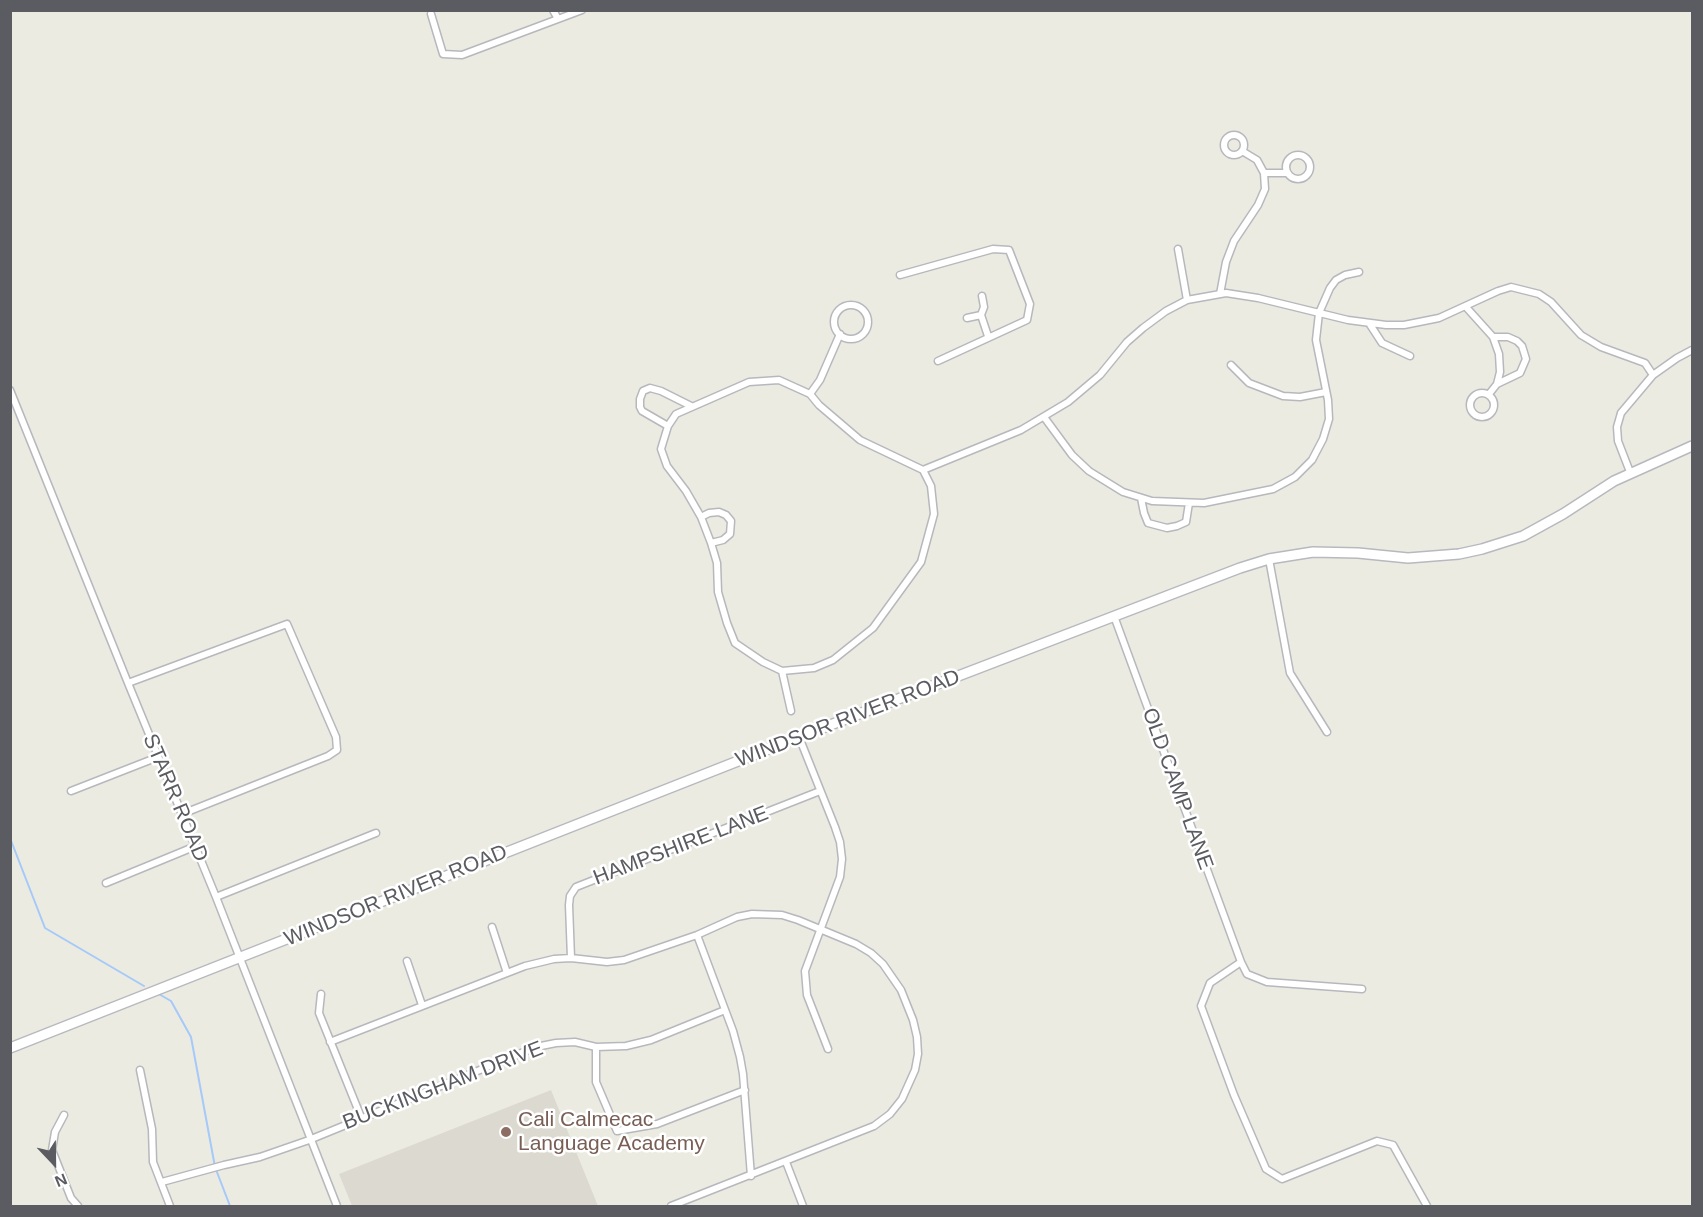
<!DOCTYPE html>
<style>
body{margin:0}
#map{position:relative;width:1703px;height:1217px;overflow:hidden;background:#ecebe2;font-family:Arial,sans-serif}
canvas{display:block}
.frame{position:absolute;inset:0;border:12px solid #5a5c61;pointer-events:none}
.north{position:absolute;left:24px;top:1133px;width:60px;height:60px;-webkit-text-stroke:4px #fff;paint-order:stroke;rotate:158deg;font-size:16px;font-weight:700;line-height:24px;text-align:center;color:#5a5c61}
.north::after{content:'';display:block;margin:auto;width:21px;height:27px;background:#5a5c61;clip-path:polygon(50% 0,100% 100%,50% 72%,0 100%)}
</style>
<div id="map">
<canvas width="1703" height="1217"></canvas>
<div class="frame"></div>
<div class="north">N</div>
</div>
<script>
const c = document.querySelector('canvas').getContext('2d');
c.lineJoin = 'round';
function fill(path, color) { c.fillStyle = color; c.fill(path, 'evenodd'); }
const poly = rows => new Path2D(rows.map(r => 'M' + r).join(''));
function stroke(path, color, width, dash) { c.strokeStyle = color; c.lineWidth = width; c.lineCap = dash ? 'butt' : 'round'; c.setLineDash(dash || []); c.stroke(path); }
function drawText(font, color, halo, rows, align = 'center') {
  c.font = font + ' Arial,sans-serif'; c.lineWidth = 5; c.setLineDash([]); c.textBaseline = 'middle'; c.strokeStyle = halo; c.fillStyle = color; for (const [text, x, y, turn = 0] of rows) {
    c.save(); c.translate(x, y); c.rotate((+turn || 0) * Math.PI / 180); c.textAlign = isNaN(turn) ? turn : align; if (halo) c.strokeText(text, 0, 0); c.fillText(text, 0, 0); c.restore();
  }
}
const education = poly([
 [551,1090,598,1206,352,1206,339,1174]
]);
const stream = poly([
 [10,838,45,928,144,986],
 [157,993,171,1001,191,1037,215,1167,230,1206]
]);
const minor = poly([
 [553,10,558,19,582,10],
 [431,14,443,54,462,55,558,19],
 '1224 145a10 10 0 1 1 20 0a10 10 0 1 1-20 0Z',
 '1286 167a12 12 0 1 1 24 0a12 12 0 1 1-24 0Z',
 [1264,173,1287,173],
 [1178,249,1187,300],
 [900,275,993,249,1009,250,1030,304,1027,320,938,361],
 [1220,294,1226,262,1234,241,1258,205,1265,189,1264,173,1257,160,1242,151],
 '834 322a17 17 0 1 1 34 0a17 17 0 1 1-34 0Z',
 [1466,307,1493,337,1499,354,1500,372,1497,384,1489,394],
 [981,315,984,307,982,296],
 [967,318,981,315,988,336],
 [1369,323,1382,343,1410,356],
 [1493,337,1508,337,1517,341,1522,346,1526,359,1520,373,1497,384],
 [1231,365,1249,383,1283,396,1300,397,1326,392],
 [10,390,128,683,216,897,337,1206],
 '1470 405a12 12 0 1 1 24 0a12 12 0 1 1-24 0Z',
 [810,394,820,380,840,334],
 [1044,417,1072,455,1089,471,1123,492,1152,501,1204,503,1273,489,1295,477,1312,460,1323,439,1329,419,1328,400,1316,340,1319,313,1330,288,1336,280,1345,275,1359,272],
 [668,426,642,411,640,407,640,399,643,391,650,388,661,391,691,406],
 [923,470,860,440,819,405,810,394,779,380,749,382,676,414,668,426,661,449,667,466,686,491,701,517,711,543,717,563,718,592,727,623,735,643,763,662,782,671,814,668,833,660,873,628,921,562,934,514,931,486,923,470,1021,430,1068,402,1100,375,1127,342,1143,328,1166,311,1187,300,1226,293,1258,298,1348,320,1386,325,1404,325,1439,318,1498,291,1511,287,1539,294,1551,302,1581,335,1601,347,1645,363,1653,375],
 [1630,472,1618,441,1617,427,1621,413,1653,375,1677,358,1692,350],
 [1141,498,1144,513,1148,523,1167,528,1177,526,1186,522,1189,503],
 [701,517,709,513,719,512,726,515,731,521,730,534,723,540,711,543],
 [1269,559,1290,673,1327,732],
 [1114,616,1241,962,1210,983,1201,1006,1234,1095,1266,1169,1282,1179,1377,1141,1393,1145,1427,1206],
 [782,671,791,711],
 [128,683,287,624,336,737,337,750,328,756,182,814],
 [799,737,835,827,840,842,842,859,840,877,805,971,807,995,828,1049],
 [71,791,158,757],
 [106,883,196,846],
 [216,897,376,833],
 [492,927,507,973],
 [697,935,733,1031,740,1057,743,1074,751,1176],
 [571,958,569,905,570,896,576,887,820,791],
 [407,961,422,1005],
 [1241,962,1247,974,1267,982,1362,989],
 [321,994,319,1013,361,1117],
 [330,1042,525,966,554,959,571,958,607,962,624,960,697,935,737,917,752,914,782,915,798,920,856,944,871,953,883,964,901,990,913,1020,917,1037,918,1054,915,1070,902,1099,890,1114,874,1126,671,1206],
 [596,1047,596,1082,617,1131,657,1124,745,1090],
 [140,1070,152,1129,153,1162,170,1206],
 [64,1115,55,1132,52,1150,71,1198,78,1206],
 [786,1162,803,1206],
 [162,1182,224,1165,260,1157,309,1140,536,1047,556,1043,575,1042,596,1047,626,1046,651,1040,725,1010]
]);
const secondary = poly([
 [10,1048,799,737,1240,568,1269,559,1313,552,1358,553,1408,558,1459,554,1482,549,1523,536,1563,514,1614,481,1692,446]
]);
const markers = [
 [506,1132,6,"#8d6e63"]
];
const streetNames = [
 ["WINDSOR RIVER ROAD",848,719,-21],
 ["OLD CAMP LANE",1177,789,70],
 ["STARR ROAD",175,798,67],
 ["HAMPSHIRE LANE",681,846,-21],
 ["WINDSOR RIVER ROAD",396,896,-22],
 ["BUCKINGHAM DRIVE",443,1086,-21]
];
const educationNames = [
 ["Cali Calmecac",518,1120],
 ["Language Academy",518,1144]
];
fill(education, '#dcdad0');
stroke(stream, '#a5c9f9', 2);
stroke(minor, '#b7b8bd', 9);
stroke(secondary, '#b7b9bf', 12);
stroke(minor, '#fff', 6);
stroke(secondary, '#fff', 9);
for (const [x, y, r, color] of markers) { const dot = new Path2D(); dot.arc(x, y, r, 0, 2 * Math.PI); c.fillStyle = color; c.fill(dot); stroke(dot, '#fff', 2); }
drawText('21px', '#5a5c61', '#fff', streetNames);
drawText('21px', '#785e54', '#fff', educationNames, 'left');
</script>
